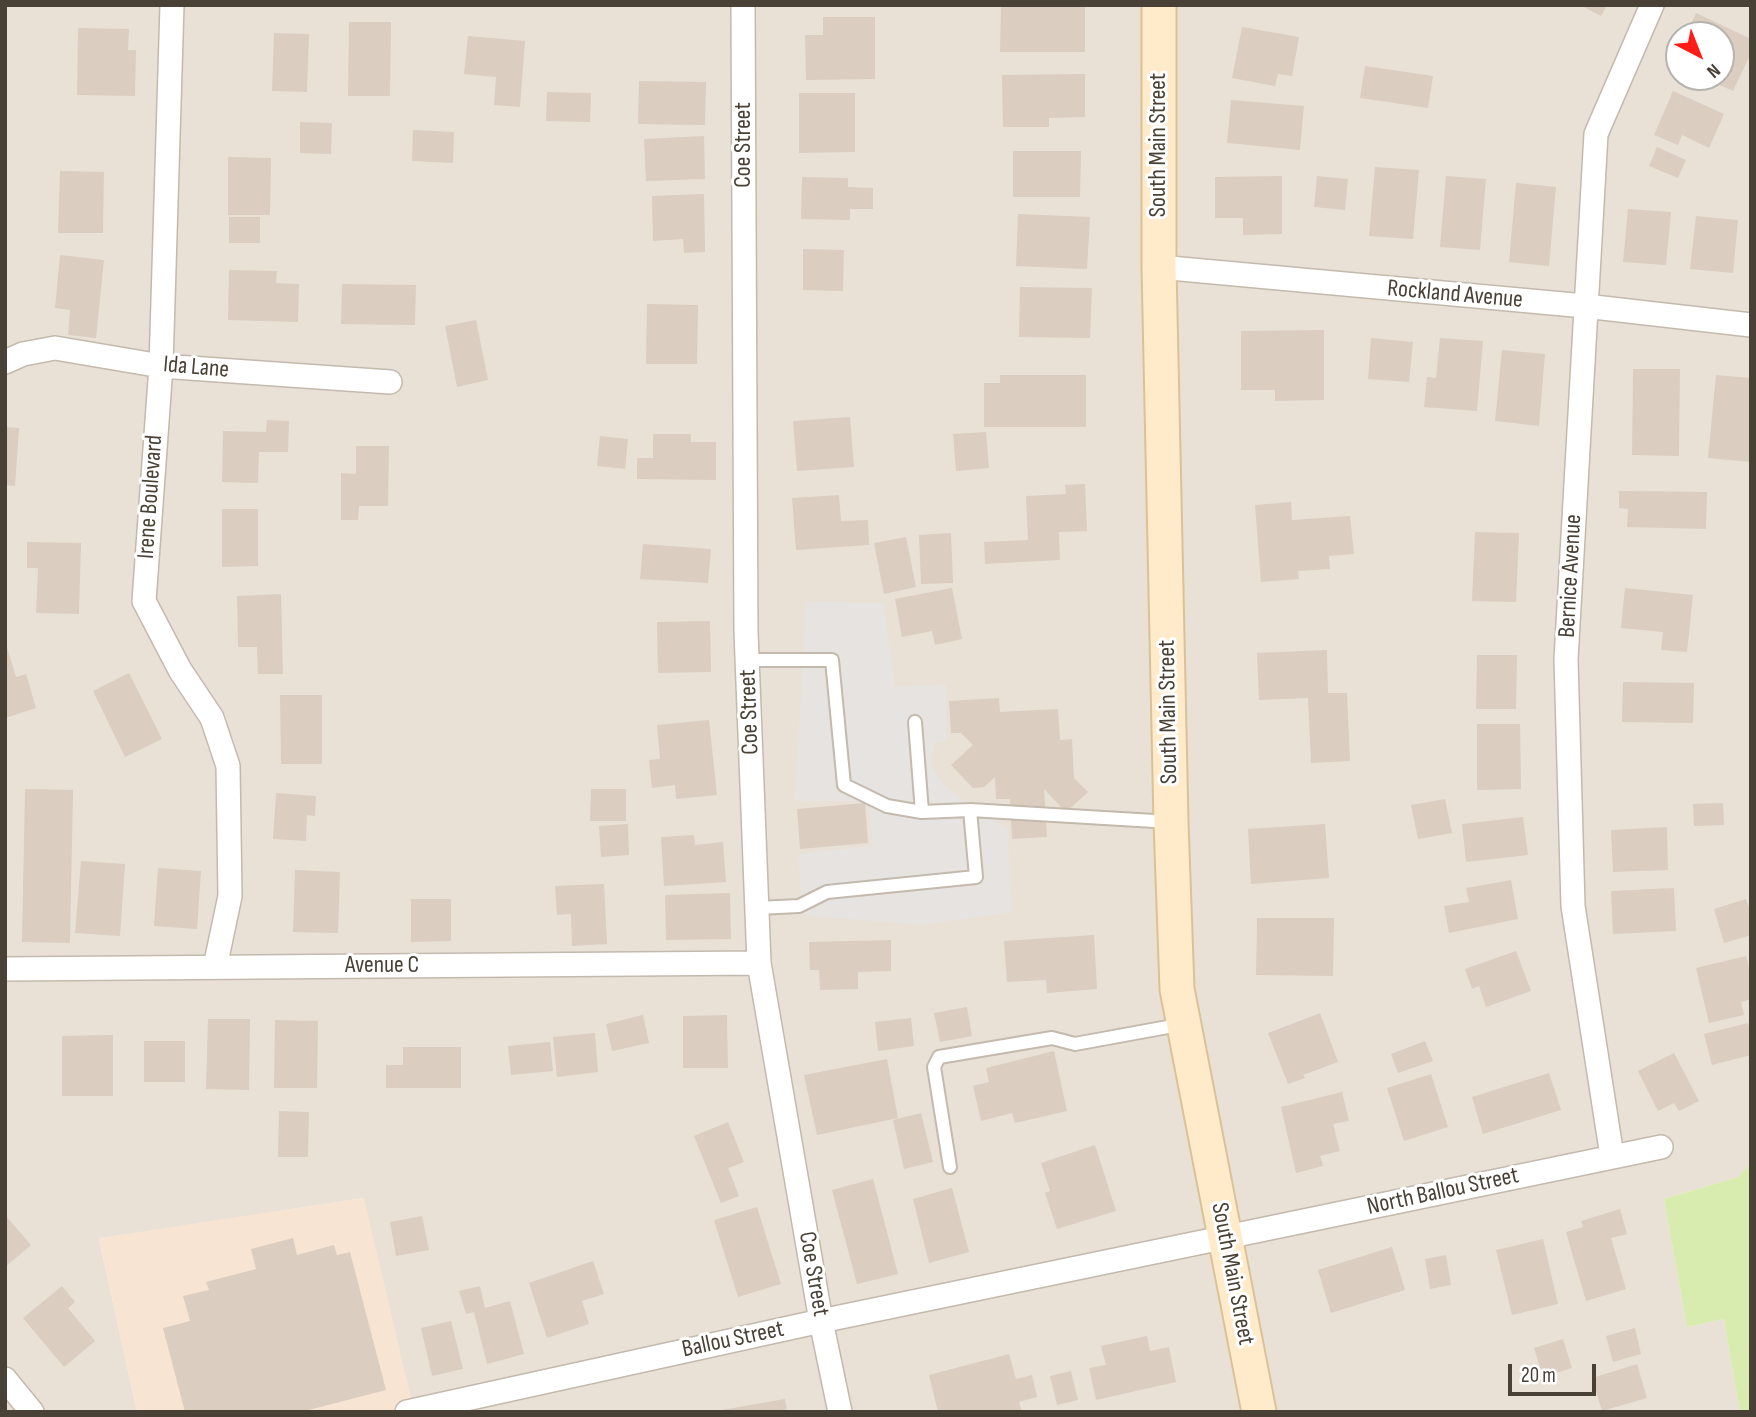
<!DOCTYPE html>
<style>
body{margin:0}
#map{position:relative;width:1756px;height:1417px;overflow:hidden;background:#f5f0e9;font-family:"Sofia Sans Condensed",sans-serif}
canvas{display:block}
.frame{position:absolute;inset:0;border:7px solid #494036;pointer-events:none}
.north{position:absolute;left:1665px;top:21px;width:70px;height:70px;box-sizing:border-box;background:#fff;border:2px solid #b6b3af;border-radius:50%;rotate:138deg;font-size:19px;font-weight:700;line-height:28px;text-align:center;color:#494036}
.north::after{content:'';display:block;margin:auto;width:24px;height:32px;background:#ff1b16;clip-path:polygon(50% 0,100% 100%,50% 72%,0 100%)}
.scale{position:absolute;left:1508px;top:1364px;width:88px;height:32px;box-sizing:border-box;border:4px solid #494036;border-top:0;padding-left:9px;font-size:21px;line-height:24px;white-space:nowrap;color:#494036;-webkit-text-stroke:5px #fff;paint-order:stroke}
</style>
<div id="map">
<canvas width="1756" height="1417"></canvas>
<div class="frame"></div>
<div class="north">N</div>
<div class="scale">20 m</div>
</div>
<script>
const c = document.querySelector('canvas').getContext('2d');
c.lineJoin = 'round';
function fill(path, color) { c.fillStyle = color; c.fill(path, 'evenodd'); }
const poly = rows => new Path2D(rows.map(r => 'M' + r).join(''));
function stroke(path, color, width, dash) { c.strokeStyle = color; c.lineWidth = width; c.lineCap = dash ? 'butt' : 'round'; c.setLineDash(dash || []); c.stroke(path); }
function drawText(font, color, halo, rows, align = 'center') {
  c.font = font + ' "Sofia Sans Condensed",sans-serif'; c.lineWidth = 6; c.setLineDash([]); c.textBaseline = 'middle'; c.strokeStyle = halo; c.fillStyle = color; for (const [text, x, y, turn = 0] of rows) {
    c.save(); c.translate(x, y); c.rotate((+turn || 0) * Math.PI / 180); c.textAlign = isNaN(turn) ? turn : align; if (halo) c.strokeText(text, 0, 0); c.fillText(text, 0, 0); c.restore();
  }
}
const residential = poly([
 [5,5,1751,5,1751,1163,1738,1177,1664,1199,1687,1327,1724,1319,1740,1412,414,1412,363,1198,99,1239,137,1412,5,1412],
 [1679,35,1721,35,1721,77,1679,77]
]);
const commercial = poly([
 [364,1198,414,1412,137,1412,99,1238]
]);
const green = poly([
 [1751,1163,1751,1412,1740,1412,1724,1319,1687,1327,1664,1199,1738,1177]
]);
const parking = poly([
 [806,602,883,603,895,687,946,684,947,740,934,744,931,764,941,782,960,798,1008,829,1011,912,922,925,803,915,798,854,872,846,869,801,795,801]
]);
const building = poly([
 [1001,5,1085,5,1085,52,1000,52],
 [1580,5,1607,5,1601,16],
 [1696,13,1751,39,1751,53,1733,91,1702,77,1721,77,1721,35,1686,35],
 [823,17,875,17,875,79,806,80,805,35,823,35],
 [349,22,391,22,390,96,348,96],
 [1242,27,1299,37,1292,76,1278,74,1275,86,1232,78],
 [78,28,129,29,128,50,136,50,135,96,77,95],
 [274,33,309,34,307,92,272,91],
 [468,36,525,41,520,107,494,105,496,77,464,74],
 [1365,66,1433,76,1428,108,1360,98],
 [1085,74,1085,117,1049,118,1049,127,1003,127,1002,75],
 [639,81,706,82,705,125,638,124],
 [1673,91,1724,114,1709,148,1682,135,1678,145,1654,135],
 [547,92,591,93,590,122,546,121],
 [799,93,855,93,855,152,799,153],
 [1231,100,1304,106,1300,150,1227,143],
 [300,122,332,123,331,154,300,153],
 [413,130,454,132,453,163,412,161],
 [704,136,705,179,646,181,644,139],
 [1657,147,1686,160,1678,178,1649,166],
 [1013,151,1081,151,1080,197,1013,197],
 [228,157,271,158,270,215,228,215],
 [1375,167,1419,170,1413,239,1369,236],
 [60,171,104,172,103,233,58,233],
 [1282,176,1282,234,1243,235,1243,218,1215,218,1215,177],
 [1317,176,1348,179,1345,210,1314,207],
 [1446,176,1486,179,1480,250,1440,247],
 [802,177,848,178,848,187,873,188,873,209,850,209,850,220,801,219],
 [1516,183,1556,187,1549,266,1509,262],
 [704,194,705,252,684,253,683,239,653,241,652,196],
 [1628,209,1671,212,1666,265,1623,262],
 [1018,214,1090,217,1087,269,1016,266],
 [1696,216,1738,220,1733,273,1690,269],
 [229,217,260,217,260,243,229,243],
 [803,249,844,250,843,291,803,290],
 [60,255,104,260,96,338,68,335,70,310,55,308],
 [229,270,277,271,276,283,299,284,298,322,228,320],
 [342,284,416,285,415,325,341,324],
 [1020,287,1092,288,1090,338,1019,337],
 [647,304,698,305,697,364,646,364],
 [476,320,488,380,457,387,445,326],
 [1324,330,1324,400,1275,401,1275,390,1241,390,1241,331],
 [1371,338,1413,342,1409,382,1368,379],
 [1440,338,1483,341,1477,411,1424,407,1427,377,1436,378],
 [1502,350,1545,354,1539,426,1495,421],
 [1633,369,1680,369,1679,456,1632,455],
 [1000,375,1086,375,1086,427,984,427,984,383,1000,383],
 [1716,375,1751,378,1751,462,1708,458],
 [850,417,854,467,797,471,793,421],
 [267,420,289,421,288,452,259,452,258,483,222,482,223,431,266,432],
 [5,427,19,428,15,486,5,485],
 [986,432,989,468,956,471,953,434],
 [653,434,691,434,691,442,716,442,716,480,637,479,637,458,653,458],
 [600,436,628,439,625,469,597,466],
 [356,446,389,446,388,506,359,506,358,520,341,520,341,473,356,474],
 [1085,484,1087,531,1059,532,1060,560,985,564,984,542,1028,540,1026,496,1066,494,1065,485],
 [1619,491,1707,492,1706,529,1627,527,1628,509,1619,508],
 [839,495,841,521,868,520,869,545,796,550,792,498],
 [1291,502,1292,520,1350,516,1354,554,1329,556,1330,569,1298,571,1299,579,1261,582,1255,505],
 [222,509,258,509,258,566,222,567],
 [1475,532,1519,533,1516,602,1472,601],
 [951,533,953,583,921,584,919,535],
 [906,537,916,587,884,594,874,543],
 [27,542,81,543,79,614,36,613,38,568,27,568],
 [643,544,711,549,708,583,640,579],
 [952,588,962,639,935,645,932,631,902,637,895,599],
 [1625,588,1693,595,1687,652,1661,650,1663,632,1621,628],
 [281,594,283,674,258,674,257,647,238,647,237,596],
 [710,621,711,672,658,673,657,622],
 [6,644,16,677,26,674,36,708,5,718],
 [1327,650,1328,693,1347,693,1350,761,1311,763,1308,698,1259,700,1257,653],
 [1477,655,1517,655,1516,709,1476,709],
 [129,673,162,739,125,757,93,691],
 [1623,682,1694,683,1693,723,1622,722],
 [280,695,322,695,322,764,281,764],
 [999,698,1000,712,1058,709,1060,740,1072,739,1074,778,1088,792,1066,812,1044,789,1047,837,1012,839,1010,799,996,799,995,777,984,787,973,788,951,765,973,745,961,733,951,733,949,701],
 [709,720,717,795,676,799,675,785,652,788,649,760,660,759,657,725],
 [1477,724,1520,724,1521,789,1477,790],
 [25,789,73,790,70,943,22,942],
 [591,789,626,789,626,821,590,821],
 [276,793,316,796,315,816,307,815,306,841,273,839],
 [1445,799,1452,833,1418,839,1411,805],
 [865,803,868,843,800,849,797,809],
 [1723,803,1724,825,1694,826,1693,804],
 [1523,817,1528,855,1466,862,1462,824],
 [628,824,629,855,601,857,599,826],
 [1325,824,1329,878,1251,884,1248,829],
 [1667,827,1668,870,1613,872,1611,830],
 [694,835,695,845,723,842,726,882,664,886,661,837],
 [81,861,125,864,120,936,75,933],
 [158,868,201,871,197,929,154,926],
 [295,870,340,872,338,933,293,932],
 [1511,880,1518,919,1449,933,1444,906,1469,902,1466,888],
 [604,884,607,944,572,946,571,914,557,915,555,886],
 [1674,888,1676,931,1613,934,1611,891],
 [730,893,731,939,666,940,665,895],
 [411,899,451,899,451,941,411,942],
 [1746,899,1751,913,1751,935,1724,943,1714,909],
 [1257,918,1334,918,1333,976,1256,975],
 [1094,935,1097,989,1047,993,1046,980,1007,982,1004,941],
 [891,940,891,971,858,972,858,989,820,990,819,970,810,970,809,942],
 [1516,951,1531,991,1486,1007,1479,986,1472,989,1465,969],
 [1746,956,1751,976,1751,999,1741,1002,1744,1015,1709,1023,1696,968],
 [967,1007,972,1036,940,1042,934,1013],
 [1320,1013,1338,1062,1303,1075,1305,1078,1288,1084,1268,1033],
 [643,1015,649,1043,612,1051,606,1024],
 [727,1015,728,1068,683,1068,683,1016],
 [911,1018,914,1046,878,1051,875,1022],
 [208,1019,250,1019,249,1090,206,1089],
 [275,1020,318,1021,317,1088,274,1088],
 [1748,1023,1751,1034,1751,1055,1712,1065,1704,1034],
 [595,1033,598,1072,557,1077,553,1037],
 [113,1035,113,1096,62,1096,62,1036],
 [144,1041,185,1041,185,1082,144,1082],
 [1425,1041,1433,1061,1398,1073,1391,1054],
 [550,1042,553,1071,511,1075,508,1046],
 [403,1047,461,1047,461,1088,386,1088,386,1065,403,1065],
 [1054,1051,1067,1111,1015,1123,1012,1113,981,1121,973,1086,989,1082,986,1068],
 [1674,1053,1699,1101,1679,1111,1674,1103,1658,1111,1638,1071],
 [887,1059,898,1118,817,1135,804,1075],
 [1549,1073,1561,1110,1483,1134,1472,1097],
 [1431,1074,1448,1127,1404,1141,1387,1088],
 [1342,1092,1349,1121,1333,1124,1340,1151,1320,1156,1323,1166,1296,1173,1281,1107],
 [279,1111,309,1112,308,1157,278,1157],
 [921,1113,933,1162,904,1169,893,1120],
 [728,1122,744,1162,728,1168,739,1196,721,1203,694,1136],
 [1095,1145,1116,1211,1057,1229,1045,1193,1050,1191,1041,1163],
 [873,1179,898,1274,857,1284,832,1190],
 [952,1188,969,1252,929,1263,913,1199],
 [757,1207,781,1284,738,1297,714,1220],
 [1620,1209,1627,1234,1611,1238,1626,1289,1586,1301,1566,1232,1583,1227,1581,1221],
 [5,1215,31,1245,5,1267],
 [422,1216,429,1250,396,1256,390,1222],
 [293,1238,297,1255,334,1245,337,1255,350,1252,386,1390,301,1412,185,1412,163,1328,190,1321,183,1296,209,1290,206,1282,256,1269,251,1249],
 [1543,1239,1558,1304,1512,1315,1496,1250],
 [1392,1247,1405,1290,1331,1313,1318,1270],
 [1446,1255,1451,1285,1430,1289,1425,1259],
 [593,1261,604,1294,582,1301,589,1324,547,1338,529,1283],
 [62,1286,75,1302,68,1308,95,1341,64,1367,23,1318],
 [480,1286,485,1308,510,1301,524,1354,487,1364,474,1312,466,1314,459,1291],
 [451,1321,463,1369,432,1376,421,1328],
 [1635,1328,1641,1354,1613,1362,1606,1336],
 [1147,1336,1150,1351,1169,1347,1176,1382,1096,1400,1089,1368,1106,1365,1101,1346],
 [1563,1339,1572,1368,1543,1377,1534,1348],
 [1009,1354,1016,1379,1032,1375,1037,1397,1019,1402,1022,1412,938,1412,929,1375],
 [1637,1364,1647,1398,1602,1411,1592,1378],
 [1071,1371,1078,1400,1057,1405,1050,1376],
 [785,1399,787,1412,722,1412,722,1410]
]);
const service = poly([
 [747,660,832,660,844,785,887,806,922,812,970,810,1171,822],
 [915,722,922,812],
 [757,908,799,906,827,892,976,877,970,810],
 [950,1167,934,1067,939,1057,1052,1038,1075,1044,1184,1024]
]);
const minor = poly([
 [172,5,161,366,144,601,180,670,212,718,228,766,230,896,215,967],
 [743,5,746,632,759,963,821,1321,840,1412],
 [1159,267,1585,306,1751,325],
 [5,362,23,354,55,348,161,366,390,382],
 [5,969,759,963],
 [1612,1156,1573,906,1566,659,1596,134,1652,5],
 [5,1379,32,1412],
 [407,1412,821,1321,1661,1147]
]);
const secondary = poly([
 [1159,5,1159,267,1171,822,1177,989,1259,1412]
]);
const streetNames = [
 ["Coe Street",744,145,-90],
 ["South Main Street",1159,145,-90],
 ["Rockland Avenue",1455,295,5],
 ["Ida Lane",196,368,5],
 ["Irene Boulevard",151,497,-86],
 ["Bernice Avenue",1571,576,-87],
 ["Coe Street",750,712,-92],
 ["South Main Street",1169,712,-91],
 ["Avenue C",382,966],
 ["North Ballou Street",1443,1192,-12],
 ["Coe Street",813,1274,80],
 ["South Main Street",1232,1274,79],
 ["Ballou Street",733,1340,-12]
];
fill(residential, '#e9e1d6');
fill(commercial, '#f8e4d3');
fill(green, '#d8ecaf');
fill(parking, '#e6e3e0');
fill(building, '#dbcdc0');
stroke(service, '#c4b9ad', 16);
stroke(minor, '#c4b9ad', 26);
stroke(secondary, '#dbc198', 37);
stroke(service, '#fff', 12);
stroke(minor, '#fff', 23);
stroke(secondary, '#ffebc9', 33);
drawText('24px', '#494036', '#fff', streetNames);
</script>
